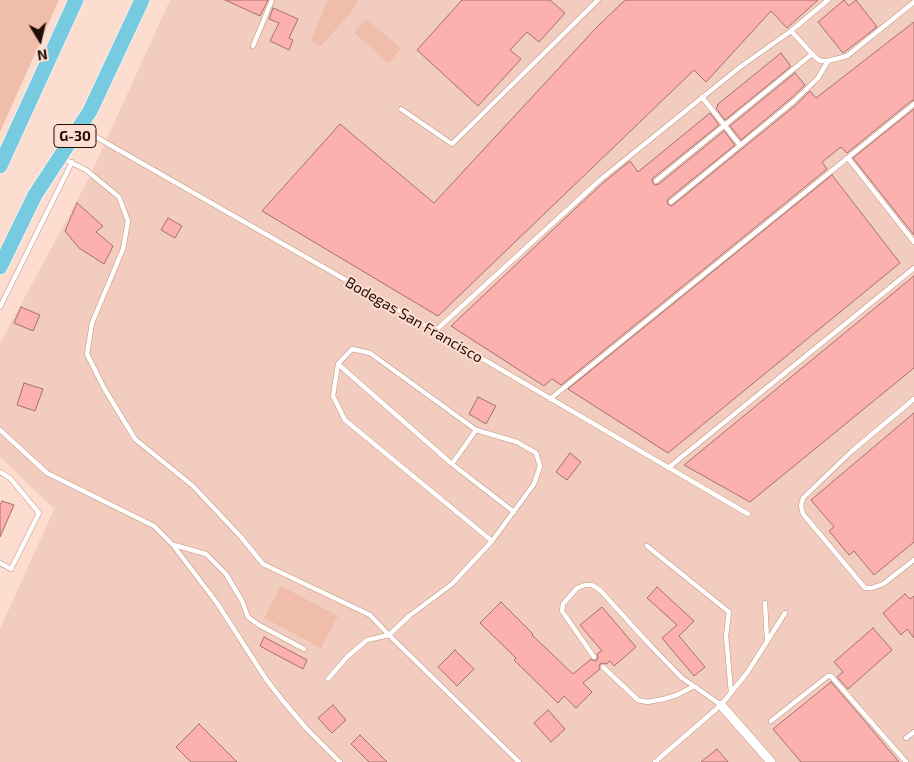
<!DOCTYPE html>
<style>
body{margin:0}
#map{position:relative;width:914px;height:762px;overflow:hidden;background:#feddd1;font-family:"Exo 2",sans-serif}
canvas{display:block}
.north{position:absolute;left:15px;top:15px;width:50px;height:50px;-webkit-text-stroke:4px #feddd1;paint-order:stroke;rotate:171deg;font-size:14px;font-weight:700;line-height:20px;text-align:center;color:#200e07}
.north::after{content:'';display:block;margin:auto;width:18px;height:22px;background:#200e07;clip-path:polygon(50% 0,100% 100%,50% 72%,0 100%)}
</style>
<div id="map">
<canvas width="914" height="762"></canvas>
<div class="north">N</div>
</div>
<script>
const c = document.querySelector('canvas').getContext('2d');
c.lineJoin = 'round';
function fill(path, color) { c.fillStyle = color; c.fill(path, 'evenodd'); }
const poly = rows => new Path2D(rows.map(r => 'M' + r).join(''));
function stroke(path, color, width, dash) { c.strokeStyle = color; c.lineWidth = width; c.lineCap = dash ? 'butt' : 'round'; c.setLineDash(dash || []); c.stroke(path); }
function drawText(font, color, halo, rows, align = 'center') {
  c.font = font + ' "Exo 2",sans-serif'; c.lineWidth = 4; c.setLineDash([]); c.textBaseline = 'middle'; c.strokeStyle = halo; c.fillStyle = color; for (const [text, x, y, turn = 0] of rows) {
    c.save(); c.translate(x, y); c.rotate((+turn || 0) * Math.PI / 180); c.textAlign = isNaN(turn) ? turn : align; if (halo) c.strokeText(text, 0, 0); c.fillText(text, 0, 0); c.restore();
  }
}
const built = poly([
 [170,0,914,0,914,762,0,762,0,629,54,509,0,457,0,343,89,178]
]);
const green = poly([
 [0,0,59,0,0,132],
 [328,0,359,0,349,15,321,46,313,42,312,38],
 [366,19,401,48,389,63,354,33],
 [281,586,338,616,321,648,264,618]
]);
const building = poly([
 [225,0,268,0,260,16,225,0],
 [462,0,550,0,565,13,539,42,527,32,510,50,521,59,478,106,417,50,462,0],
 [625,0,818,0,787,28,771,11,706,82,694,70,438,316,262,211,340,124,434,203,596,28,625,0],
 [844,0,849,6,856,0,877,27,843,53,818,22,844,0],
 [273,8,298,19,289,38,293,40,289,50,270,41,279,23,269,19,273,8],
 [914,22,914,100,911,101,847,153,841,147,822,162,827,169,561,385,552,379,544,386,451,326,576,208,603,183,630,161,638,172,710,113,719,125,653,178,652,180,653,183,655,185,659,184,724,131,735,145,668,199,667,201,668,204,670,206,673,205,796,105,810,91,816,98,914,22],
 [781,53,790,65,790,67,725,120,716,108,718,106,717,105,781,53],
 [795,73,805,85,790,99,741,140,730,126,795,73],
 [914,109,914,235,853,158,914,109],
 [832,175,900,263,668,453,568,389,832,175],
 [77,203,103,226,96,232,113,246,104,264,79,248,65,231,77,203],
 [168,218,182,226,175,238,161,230,168,218],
 [914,276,914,368,750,502,684,465,914,276],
 [21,307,40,315,33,331,14,323,21,307],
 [24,383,43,389,35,411,17,405,24,383],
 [478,397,496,406,486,424,469,414,478,397],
 [914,413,914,542,874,575,854,551,849,555,829,531,834,527,811,500,914,413],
 [570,453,581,462,567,480,556,472,570,453],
 [2,501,14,505,0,537,0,505,2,501],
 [657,587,694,621,679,636,705,667,694,676,662,638,677,625,647,598,657,587],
 [905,594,910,599,914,596,914,638,907,629,901,635,883,613,905,594],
 [501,602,533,634,532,635,573,674,591,659,594,661,597,660,598,657,597,654,602,651,580,625,602,607,636,647,614,666,610,661,606,664,603,663,600,664,599,667,600,669,583,683,592,692,576,708,564,696,558,703,514,660,516,658,480,623,501,602],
 [873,628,892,650,848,689,837,677,843,672,834,662,873,628],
 [264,637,307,660,303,669,260,646,264,637],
 [455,650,474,669,457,686,438,667,455,650],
 [831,682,863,719,899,762,801,762,773,729,831,682],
 [333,705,346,720,332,733,318,718,333,705],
 [548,710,565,729,551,742,534,723,548,710],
 [199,724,237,762,191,762,176,747,199,724],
 [360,735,387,762,369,762,351,744,360,735],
 [717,749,728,762,701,762,717,749]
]);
const service = poly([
 [791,31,816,58,821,61,828,61,847,56,914,2],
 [253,46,272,0],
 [702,97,740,145],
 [401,109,452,144,598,0],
 [82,129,435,331,748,514],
 [62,158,86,170,119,197,128,221,123,249,92,323,87,354,104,388,135,439,193,486,241,537,263,564,370,615,389,635,409,616,452,584,492,541,534,484,540,466,536,453,517,442,476,430,370,353,352,349,338,364,333,396,345,420,492,541],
 [848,158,914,242],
 [656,181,812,54],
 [671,202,793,102,818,78,828,61],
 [0,307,72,162],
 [435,331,600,180,740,67,791,31,828,0],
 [338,364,452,464,514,512],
 [550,399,914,104],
 [914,399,852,451,803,498,801,506,803,514,865,588,872,588,883,584,914,560],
 [0,430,47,473,154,526,173,545,217,603,266,679,283,701,306,728,340,762],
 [452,464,476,430],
 [668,468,914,268],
 [0,472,10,478,39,513,11,569,0,563],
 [174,545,206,554,226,574,242,601,248,617,259,625,304,649],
 [647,546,729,612,726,636,731,692],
 [765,603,767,639],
 [594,657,562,611,563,604,577,588,585,585,592,585,600,590,649,644,682,678,694,686,677,695,664,699,647,702,638,700,603,667],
 [328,679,348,656,367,640,389,635,519,762],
 [694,686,721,705],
 [771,721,828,676,831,676,906,762],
 [906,738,914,732],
 [655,762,721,705,747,673,785,613]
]);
const minor = poly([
 [721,705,771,762]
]);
const primary = poly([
 [0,166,76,0],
 [0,267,35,195,90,111,142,0]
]);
const shields = [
 [75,136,42]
];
const shieldNames = [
 ["G-30",75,136]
];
const streetNames = [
 ["Bodegas San Francisco",414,320,30]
];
fill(built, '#f2cdbf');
fill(green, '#f0bdaa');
fill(building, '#fcb1ae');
stroke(building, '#a5706e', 1);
stroke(service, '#c5927e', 5.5);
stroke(minor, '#c5927e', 10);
stroke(primary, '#fff', 16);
stroke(service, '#fff', 4.5);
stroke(minor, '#fff', 9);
stroke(primary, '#77cbe1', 15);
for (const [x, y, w] of shields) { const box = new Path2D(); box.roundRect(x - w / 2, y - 11.5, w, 23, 4); c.fillStyle = '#feddd1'; c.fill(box); stroke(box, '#200e07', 1); }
drawText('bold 14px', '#200e07', null, shieldNames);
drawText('15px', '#200e07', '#feddd1', streetNames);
</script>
